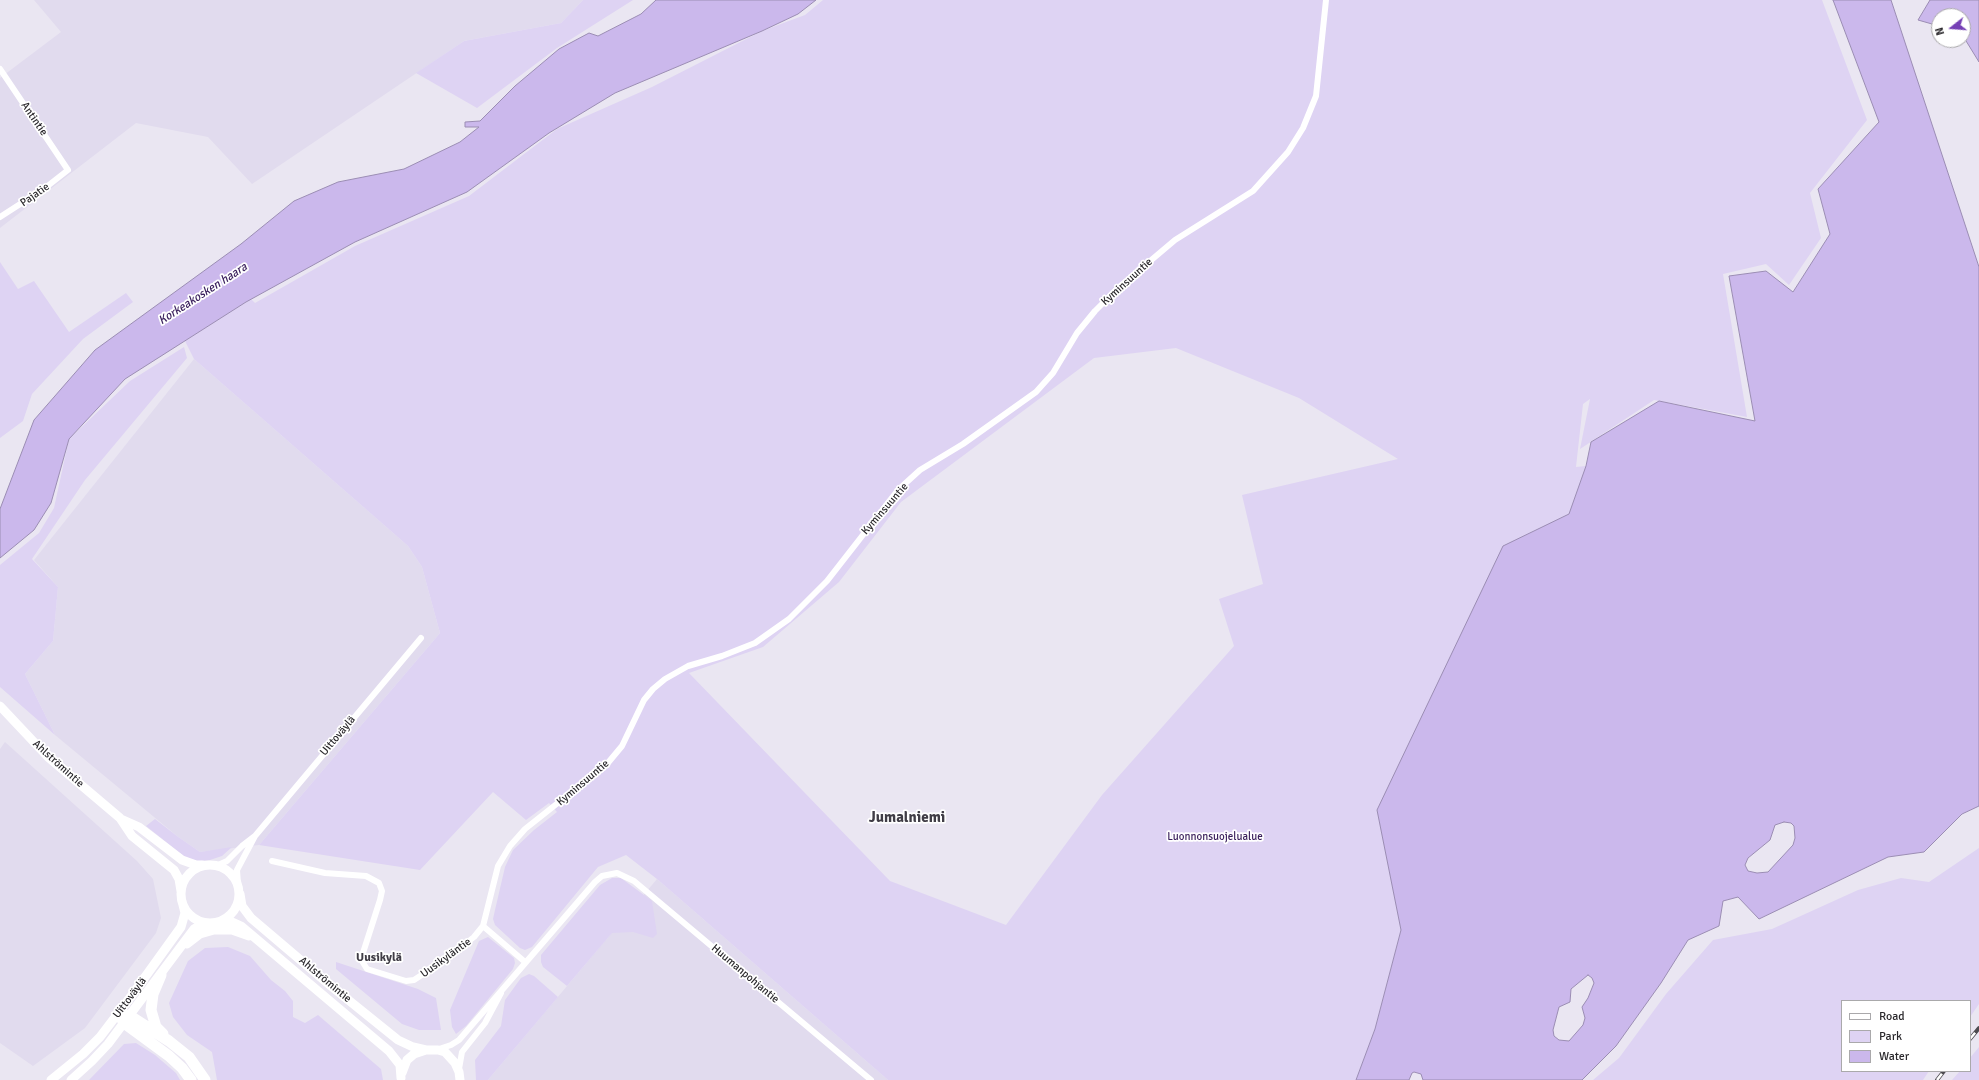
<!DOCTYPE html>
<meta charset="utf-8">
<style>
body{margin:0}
#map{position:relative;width:1979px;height:1080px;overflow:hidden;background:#eae6f2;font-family:Signika,sans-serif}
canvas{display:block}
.legend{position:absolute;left:1841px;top:1000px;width:130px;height:72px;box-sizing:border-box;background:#fff;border:1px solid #aaa9ab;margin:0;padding:5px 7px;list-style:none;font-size:12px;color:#2b292d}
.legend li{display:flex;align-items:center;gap:8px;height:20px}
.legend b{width:20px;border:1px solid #aaa9ab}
.north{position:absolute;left:1931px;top:8px;width:40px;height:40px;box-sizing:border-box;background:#fff;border:1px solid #aaa9ab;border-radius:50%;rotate:253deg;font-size:11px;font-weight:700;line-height:16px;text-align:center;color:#2b292d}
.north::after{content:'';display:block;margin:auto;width:14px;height:18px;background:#753fb5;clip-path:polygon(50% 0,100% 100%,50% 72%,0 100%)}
</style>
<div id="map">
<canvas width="1979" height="1080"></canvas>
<ul class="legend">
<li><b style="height:5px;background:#fff"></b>Road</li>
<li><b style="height:11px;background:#ded3f3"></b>Park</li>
<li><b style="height:11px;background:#cbb8ec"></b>Water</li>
</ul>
<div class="north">N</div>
</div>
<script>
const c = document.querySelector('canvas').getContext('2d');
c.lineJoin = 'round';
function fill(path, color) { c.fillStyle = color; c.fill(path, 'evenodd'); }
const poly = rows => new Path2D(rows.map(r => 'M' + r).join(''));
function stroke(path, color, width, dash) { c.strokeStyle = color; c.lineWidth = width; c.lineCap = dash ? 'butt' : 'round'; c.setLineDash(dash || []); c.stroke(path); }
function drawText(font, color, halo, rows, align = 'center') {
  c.font = font + ' Signika,sans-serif'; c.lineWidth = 3.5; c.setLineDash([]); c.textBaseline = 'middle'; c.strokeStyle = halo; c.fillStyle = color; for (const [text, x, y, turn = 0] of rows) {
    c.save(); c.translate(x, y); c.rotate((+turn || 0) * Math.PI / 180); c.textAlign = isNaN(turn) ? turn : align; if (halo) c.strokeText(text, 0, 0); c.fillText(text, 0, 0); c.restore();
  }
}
const built = poly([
 [34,0,583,0,561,23,464,41,252,184,208,137,136,123,0,228,0,78,61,32],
 [194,359,408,546,422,567,440,633,259,845,200,852,177,836,55,735,25,674,53,641,58,587,34,560],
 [5,742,137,861,153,879,161,918,156,933,85,1028,33,1066,0,1043,0,749],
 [657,879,888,1080,488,1080]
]);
const green = poly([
 [583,0,633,0,557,48,477,108,416,73,464,41,561,23],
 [823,0,1822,0,1867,120,1810,193,1821,238,1789,285,1766,264,1723,274,1747,417,1654,400,1580,449,1590,399,1583,404,1576,467,1586,466,1614,498,1401,930,1375,1029,1356,1080,888,1080,657,879,626,855,598,867,532,947,525,950,520,948,495,925,493,919,495,910,505,867,513,850,534,830,557,812,549,803,526,820,493,792,420,870,259,845,440,633,422,567,408,546,194,359,185,341,251,299,255,303,355,246,469,196,557,129,652,87,762,31,805,15],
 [1176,348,1299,398,1398,459,1242,495,1263,584,1219,599,1234,646,1102,795,1006,925,890,881,689,673,763,647,839,582,901,502,1094,358],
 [0,262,18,289,34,281,69,332,126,293,133,302,83,339,32,394,23,421,0,438],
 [184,347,187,358,85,480,32,559,58,587,53,641,25,674,55,735,0,687,0,565,39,533,54,508,69,439,130,381],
 [155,819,177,836,200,852,232,847,222,856,210,860,198,861,186,858,146,826],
 [1979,848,1979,1004,1970,1017,1970,1001,1842,1001,1842,1071,1929,1071,1923,1080,1593,1080,1619,1058,1666,994,1713,940,1772,929,1858,890,1901,878,1929,882],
 [612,878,621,878,652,901,657,934,653,938,633,932,612,933,567,986,543,967,541,962,541,955,600,885],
 [488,937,514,958,515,963,513,969,466,1026,456,1034,452,1027,450,1010,479,941],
 [228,947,250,956,271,980,285,991,293,1001,293,1017,305,1023,318,1015,381,1069,383,1080,217,1080,212,1052,187,1035,173,1017,169,1003,188,961,205,948],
 [336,962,418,989,436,998,441,1030,419,1030,402,1024,336,969],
 [529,974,534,976,558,997,488,1080,476,1080,475,1060,501,1026,505,1000,521,978],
 [136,1043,155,1055,176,1073,180,1080,89,1080,124,1044],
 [1979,1047,1979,1080,1952,1080,1960,1071,1970,1071,1970,1058]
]);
const water = poly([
 [656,0,816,0,798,14,762,31,615,93,549,133,467,192,355,242,246,302,125,379,69,439,51,503,34,530,0,558,0,509,34,420,95,350,241,244,294,201,338,182,404,169,460,142,479,127,465,127,465,122,480,121,515,86,559,49,589,33,598,36,641,14,656,0],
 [1833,0,1891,0,1979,267,1979,806,1962,814,1924,852,1888,857,1759,919,1738,897,1723,901,1719,926,1688,940,1661,983,1616,1046,1582,1080,1423,1080,1421,1074,1414,1072,1412,1073,1409,1080,1356,1080,1375,1029,1401,930,1377,810,1503,546,1569,514,1586,466,1591,442,1659,401,1755,421,1729,276,1766,271,1793,292,1830,234,1818,189,1879,122,1833,0],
 [1784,822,1791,823,1794,826,1795,838,1793,845,1768,872,1757,873,1748,871,1745,865,1748,858,1770,840,1775,825,1784,822],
 [1588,975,1592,978,1594,983,1588,998,1582,1007,1585,1018,1583,1025,1569,1041,1559,1040,1554,1036,1553,1030,1559,1007,1570,1002,1571,989,1588,975],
 [1930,0,1979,0,1979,62,1963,36,1963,16,1939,16,1939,26,1918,20,1930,0]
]);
const street = poly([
 [0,69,68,170,45,188,0,217],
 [272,861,325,873,366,876,379,883,382,891,380,900,362,956,362,961,367,969,406,981,414,980,446,959,474,937,483,926,498,866,510,846,525,829,607,764,622,746,644,700,653,689,665,679,688,666,722,656,755,643,789,619,827,581,898,490,920,470,963,444,1036,392,1053,373,1077,333,1095,311,1117,289,1175,240,1253,191,1288,152,1303,128,1316,96,1326,0],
 [216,866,227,861,242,846,255,836,421,638],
 [238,884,237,870,255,836],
 [483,926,525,962],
 [439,1049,451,1045,459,1040,595,882,602,876,617,873,634,881,871,1080],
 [459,1069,462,1052,485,1023,501,993]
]);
const secondary = poly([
 [0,706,48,757,120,818,132,836,174,870,179,879,181,891],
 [121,819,139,827,182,860,196,865,202,865],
 '181 894a29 29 0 1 1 58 0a29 29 0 1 1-58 0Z',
 [240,894,242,906,251,918,331,986,398,1040,413,1047,426,1050],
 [218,923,230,921,241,926,389,1051,400,1065,401,1078],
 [187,944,200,934,214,930,232,930,249,936],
 [402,1073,407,1060,414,1054,426,1050,438,1050,445,1052,455,1063,459,1072,460,1080],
 [51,1080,83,1054,100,1037,135,991,181,927,185,913,182,901],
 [71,1080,92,1061,108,1044,194,929,201,925,209,924]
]);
const highway = poly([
 [161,975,153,994,151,1010,156,1027,163,1034],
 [191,1080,182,1068,169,1056,124,1023,119,1014,130,1016,169,1041,189,1057,205,1080]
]);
const rail = poly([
 [1970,1039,1979,1028],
 [1937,1080,1944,1071]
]);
const streetNames = [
 ["Antintie",34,119,56],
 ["Pajatie",35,195,-35],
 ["Kyminsuuntie",1127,282,-42],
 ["Kyminsuuntie",885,509,-49],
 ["Uittoväylä",338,736,-50],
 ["Ahlströmintie",58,764,42],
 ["Kyminsuuntie",583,783,-40],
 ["Uusikyläntie",446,958,-36],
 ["Huumanpohjantie",745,974,40],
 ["Ahlströmintie",325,980,40],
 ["Uittoväylä",130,998,-53]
];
const parkNames = [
 ["Luonnonsuojelualue",1215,837]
];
const waterNames = [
 ["Korkeakosken haara",203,294,-33]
];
const neighbourhoodNames = [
 ["Uusikylä",379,958]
];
const districtNames = [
 ["Jumalniemi",907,818]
];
fill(built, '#e1dbee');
fill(green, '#ded3f3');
fill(water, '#cbb8ec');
stroke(water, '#9b8db3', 1);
stroke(street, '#fff', 6);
stroke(secondary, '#fff', 9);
stroke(highway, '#fff', 11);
stroke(rail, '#4e4c51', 4);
stroke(rail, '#fff', 2.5, [8]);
drawText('11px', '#2b292d', '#fff', streetNames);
drawText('11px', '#391e5a', '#fff', parkNames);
drawText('italic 12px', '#3c225e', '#fff', waterNames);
drawText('bold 12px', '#403d46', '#fff', neighbourhoodNames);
drawText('bold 15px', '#403d46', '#fff', districtNames);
</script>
